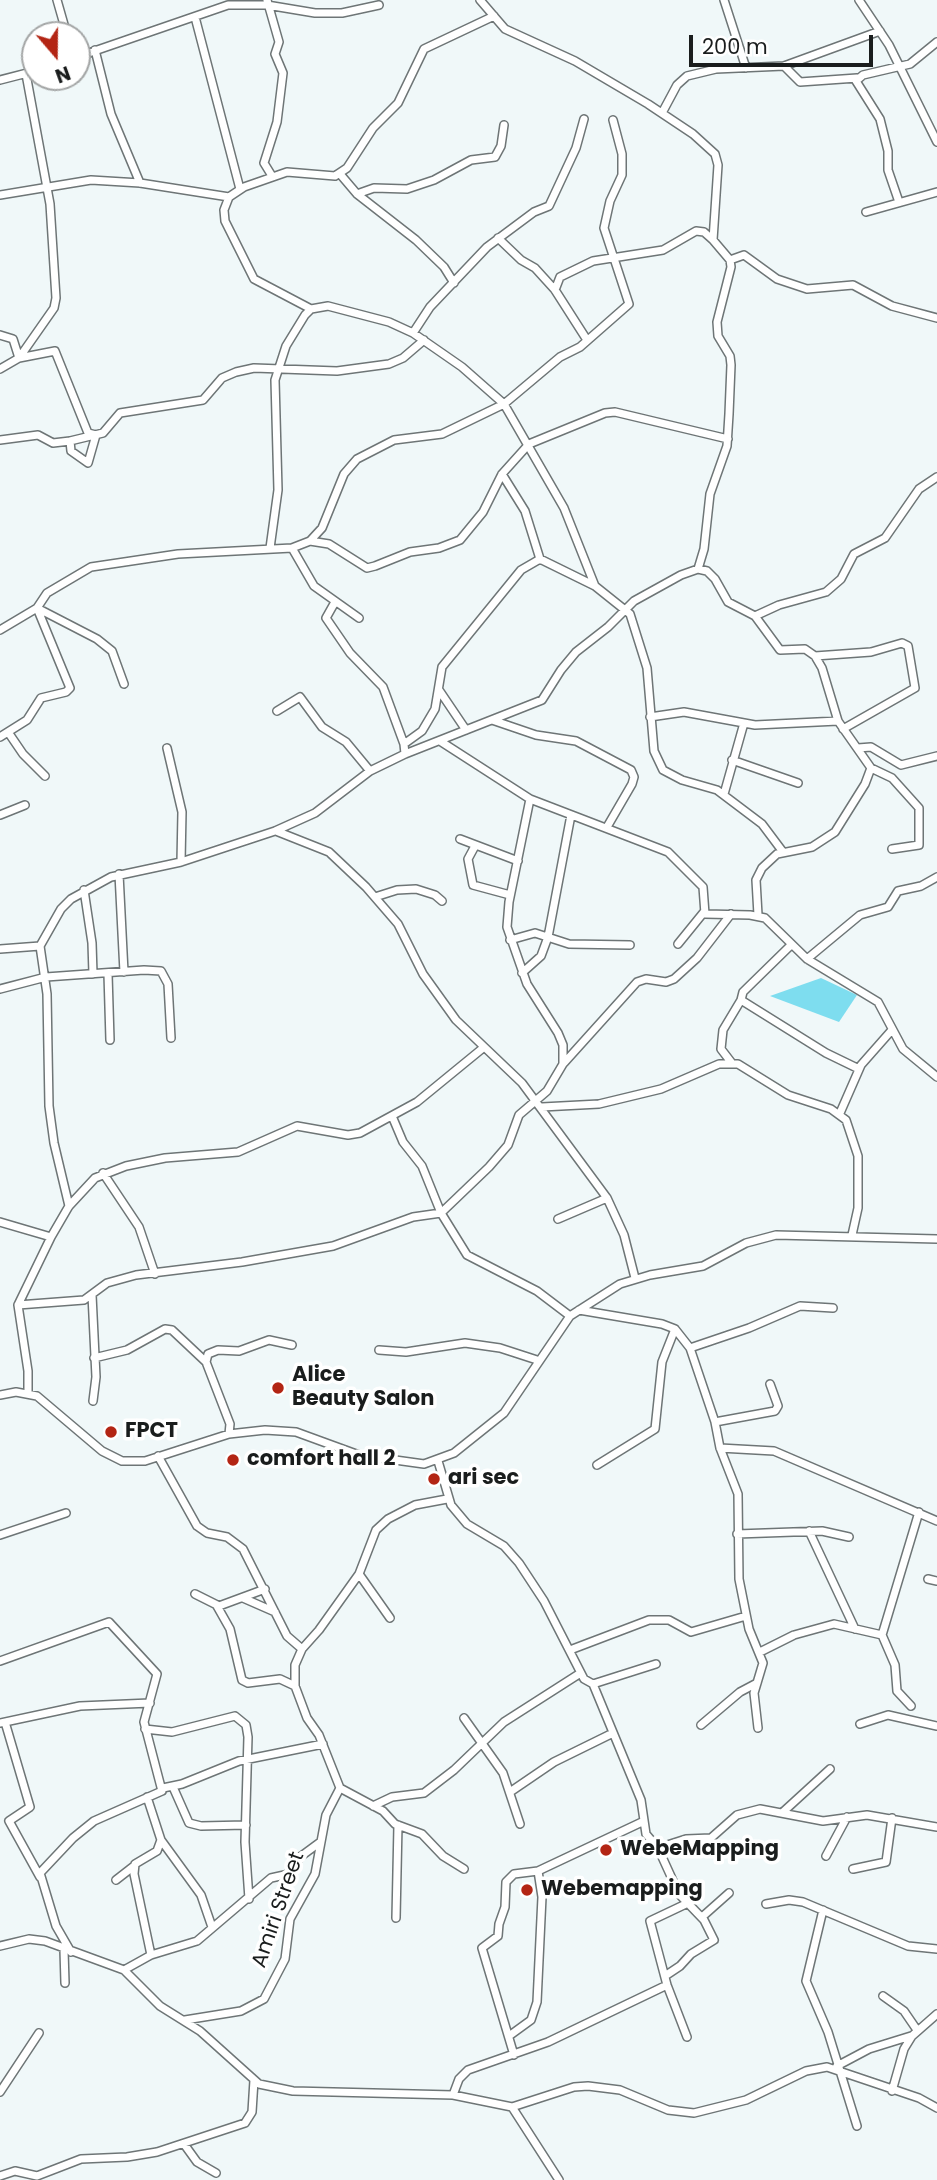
<!DOCTYPE html>
<style>
body{margin:0}
#map{position:relative;width:937px;height:2180px;overflow:hidden;background:#f0f8f9;font-family:Poppins,sans-serif}
canvas{display:block}
.north{position:absolute;left:21px;top:21px;width:70px;height:70px;box-sizing:border-box;background:#fff;border:2px solid #a3a5a5;border-radius:50%;rotate:160deg;font-size:19px;font-weight:700;line-height:28px;text-align:center;color:#1a1d1d}
.north::after{content:'';display:block;margin:auto;width:24px;height:32px;background:#b32514;clip-path:polygon(50% 0,100% 100%,50% 72%,0 100%)}
.scale{position:absolute;left:689px;top:35px;width:184px;height:32px;box-sizing:border-box;border:4px solid #1a1d1d;border-top:0;padding-left:9px;font-size:21px;line-height:24px;white-space:nowrap;color:#1a1d1d;-webkit-text-stroke:5px #fff;paint-order:stroke}
</style>
<div id="map">
<canvas width="937" height="2180"></canvas>
<div class="north">N</div>
<div class="scale">200 m</div>
</div>
<script>
const c = document.querySelector('canvas').getContext('2d');
c.lineJoin = 'round';
function fill(path, color) { c.fillStyle = color; c.fill(path, 'evenodd'); }
const poly = rows => new Path2D(rows.map(r => 'M' + r).join(''));
function stroke(path, color, width, dash) { c.strokeStyle = color; c.lineWidth = width; c.lineCap = dash ? 'butt' : 'round'; c.setLineDash(dash || []); c.stroke(path); }
function drawText(font, color, halo, rows, align = 'center') {
  c.font = font + ' Poppins,sans-serif'; c.lineWidth = 7; c.setLineDash([]); c.textBaseline = 'middle'; c.strokeStyle = halo; c.fillStyle = color; for (const [text, x, y, turn = 0] of rows) {
    c.save(); c.translate(x, y); c.rotate((+turn || 0) * Math.PI / 180); c.textAlign = isNaN(turn) ? turn : align; if (halo) c.strokeText(text, 0, 0); c.fillText(text, 0, 0); c.restore();
  }
}
const green = poly([
 [821,978,857,995,839,1022,770,996]
]);
const minor = poly([
 [57,0,67,35],
 [267,0,279,42,275,54,283,73,277,122,264,163,272,176],
 [480,0,505,29,575,61,648,104,693,134,715,154,718,165,713,240,730,260,731,267,717,322,718,336,730,356,731,365,729,414,727,446,710,494,704,549,698,569],
 [724,0,746,68],
 [859,0,889,45,937,142],
 [195,17,240,189],
 [95,50,111,114,140,183],
 [77,57,228,5,267,5,315,13,342,13,379,5],
 [784,66,800,82,857,78],
 [0,80,35,71],
 [662,113,677,85,687,76,716,69,784,66,880,31],
 [340,174,357,194,416,240,444,267,454,283],
 [357,194,374,188,407,189,434,180,471,160,495,157,501,146,504,125],
 [0,195,91,180,140,183,229,197,244,187,287,172,335,176,347,168,373,128,398,103,424,49,494,16],
 [229,197,224,210,225,221,254,279,311,309],
 [899,202,888,170,888,151,880,119,856,81,863,75,910,64,937,42],
 [866,212,937,192],
 [498,238,521,260,535,268,555,290,587,340],
 [730,260,744,255,777,279,807,289,853,285,892,306,937,318],
 [555,290,560,277,593,261,663,250,696,231,704,232,713,240],
 [413,333,430,307,487,247,534,212,549,206,576,148,584,119],
 [0,335,13,339,19,358,55,351,88,433,96,435,88,463,71,451,70,441,53,443,38,435,0,440],
 [0,369,19,358,54,308,56,298,50,204,26,74],
 [70,441,103,433,120,413,203,400,222,378,236,372,254,368,337,371,389,364,403,358,424,340],
 [502,474,525,511,540,559],
 [310,541,322,528,344,474,357,459,394,440,442,434,504,404,560,357,580,347,629,304,604,228,610,201,622,175,622,154,613,120],
 [270,548,278,490,275,380,286,346,305,315,311,309,328,306,389,322,413,333,462,367,504,404,564,508,595,586],
 [292,548,314,586,359,618],
 [335,602,326,618,350,653,383,687,404,744],
 [755,616,780,650,805,649,815,656,871,652,902,643,908,646,915,688,843,729],
 [0,630,37,608,97,639,112,651,124,684],
 [439,690,466,730],
 [277,711,300,697,322,727,346,742,370,771],
 [650,717,684,712,755,725,838,721],
 [492,720,536,735,576,741,631,770,634,777,632,784,607,827],
 [8,732,23,754,45,776],
 [0,737,27,720,41,698,66,692,70,688,37,608,47,593,91,567,178,554,292,548,310,541,329,544,367,568,375,566,410,552,439,548,460,540,483,512,502,474,529,444,605,413,615,412,728,439],
 [440,741,530,799,668,852,703,887,705,914,750,915,765,918,807,959,878,1002,903,1049,937,1077],
 [167,748,182,812,181,862],
 [858,748,871,747,901,765,937,756],
 [405,754,404,744,422,731,435,709,442,667,521,570,540,559,595,586,630,614,647,668,654,751,663,770,682,780,717,790,762,824,783,852],
 [732,760,798,783],
 [871,768,892,778,919,808,919,845,892,849],
 [724,794,744,723],
 [0,815,25,805],
 [276,831,329,852,366,887,398,924,423,974,456,1020,522,1083,607,1198,624,1235,635,1278],
 [460,839,518,861],
 [475,846,468,859,473,885,510,895],
 [119,874,124,972],
 [84,890,92,943,93,974],
 [375,897,397,890,416,889,435,895,442,901],
 [758,915,756,880,762,868,777,854,812,847,835,832,865,784,871,768,838,721,822,668,815,656],
 [510,940,535,933,569,944,630,945],
 [678,944,704,912],
 [40,946,47,994,49,1106,54,1143,69,1206],
 [790,946,743,992,741,1000,826,1053,859,1069],
 [0,949,40,946,61,909,71,899,111,877,181,862,275,831,315,813,370,771,405,754,542,700,561,670,576,652,608,627,634,601,681,575,698,569,707,571,715,579,728,602,755,616,779,605,826,592,841,579,854,554,885,538,919,489,937,477],
 [807,959,860,915,888,907,898,891,921,886,937,877],
 [522,973,541,956,548,937,571,815],
 [108,974,110,1040],
 [0,989,46,977,144,970,161,971,168,984,171,1038],
 [731,1062,721,1049,723,1030,741,1000],
 [564,1063,637,982,646,979,666,982,674,979,697,958,731,914],
 [542,1107,599,1104,661,1089,719,1064,738,1064,788,1095,831,1109,846,1120,858,1156,858,1208,852,1235],
 [840,1113,861,1065,891,1031],
 [392,1116,403,1142,422,1166,441,1213,467,1255,537,1291,570,1316],
 [103,1173,139,1227,155,1274],
 [558,1219,607,1198],
 [0,1222,51,1237],
 [92,1295,96,1377,93,1401],
 [18,1305,84,1300,107,1283,136,1275,242,1262,333,1246,413,1217,441,1213,489,1167,508,1145,519,1115,547,1091,563,1064,563,1045,558,1033,527,984,507,927,509,902,530,799],
 [579,1310,662,1324,675,1329,690,1348,715,1422,720,1448,738,1494,739,1579,749,1629,763,1663,754,1693,758,1728],
 [690,1348,749,1328,800,1306,833,1308],
 [379,1350,406,1352,465,1343,500,1348,537,1360],
 [94,1358,127,1350,165,1329,172,1330,206,1362,230,1424,229,1434],
 [206,1362,208,1354,218,1350,239,1351,269,1340,292,1345],
 [28,1392,28,1371,18,1305,51,1237,69,1206,95,1178,126,1166,165,1158,238,1152,297,1126,348,1135,360,1133,417,1102,483,1048],
 [0,1395,16,1392,37,1396,102,1451,122,1461,145,1461,229,1434,265,1430,296,1432,359,1455,424,1464,454,1453,504,1413,570,1316,620,1284,650,1275,703,1266,746,1243,776,1235,937,1239],
 [715,1422,775,1411,778,1406,770,1384],
 [720,1448,774,1451,937,1521],
 [158,1456,197,1526,207,1533,227,1537,243,1549,287,1636,302,1649],
 [438,1461,451,1505,467,1524,504,1546,519,1563,544,1601,584,1679,593,1684,656,1664],
 [597,1465,655,1429,662,1362,675,1329],
 [809,1531,855,1629],
 [737,1534,822,1531,849,1537],
 [0,1535,66,1513],
 [359,1574,390,1618],
 [928,1579,937,1581],
 [195,1594,219,1606,265,1589],
 [243,1598,275,1612],
 [217,1606,230,1629,242,1680,248,1683,280,1679,295,1686],
 [570,1650,649,1620,669,1620,691,1632,746,1616],
 [760,1652,794,1635,834,1624,882,1635],
 [0,1661,109,1622,157,1674,144,1722,162,1791,94,1821,73,1838,40,1873,56,1926,71,1952],
 [593,1684,641,1800,646,1834,658,1848,686,1839,711,1838,737,1815,760,1809,823,1821,867,1815,937,1827],
 [911,1706,897,1691,895,1665,882,1635,919,1512],
 [464,1718,503,1773,520,1824],
 [5,1722,30,1807,9,1821,40,1877],
 [0,1723,80,1706,150,1703],
 [860,1724,888,1715,937,1726],
 [701,1725,740,1692,757,1683],
 [145,1729,172,1732,235,1716,246,1725,248,1737,245,1842,249,1899],
 [173,1787,189,1823,201,1826,246,1825],
 [163,1788,182,1784,239,1761,323,1744],
 [340,1788,383,1811,395,1824,422,1834,443,1856,464,1869],
 [510,1792,554,1762,613,1733],
 [147,1797,161,1840,157,1851,135,1864,134,1874,151,1955],
 [373,1806,392,1797,424,1793,454,1770,504,1722,579,1674],
 [783,1812,830,1769],
 [161,1840,201,1895,212,1927],
 [658,1848,679,1894,704,1920,714,1940,691,1954,680,1966,665,1976],
 [826,1856,847,1817],
 [853,1869,886,1862,892,1818],
 [116,1880,134,1866],
 [766,1904,789,1900,803,1902,908,1946,937,1949],
 [823,1910,806,1981,828,2032,857,2126],
 [702,1917,729,1893],
 [396,1918,398,1825],
 [0,1946,29,1939,45,1941,124,1970,160,2006,200,2031,259,2084,293,2091,453,2095,512,2107,559,2180],
 [64,1950,65,1983],
 [124,1970,151,1955,197,1941,271,1878,289,1874,300,1857,319,1843],
 [883,1996,904,2011,917,2030],
 [185,2020,241,2011,264,1999,285,1959,290,1919,315,1874,326,1815,340,1788,319,1735,307,1718,295,1686,295,1665,302,1649,319,1630,359,1574,376,1530,388,1519,415,1505,447,1499],
 [509,2036,531,2020,537,2002,542,1897,538,1871],
 [687,2037,667,1985,650,1921,688,1903],
 [514,2055,482,1948,498,1936,499,1924,505,1907,506,1882,514,1874,538,1871,642,1822],
 [837,2066,869,2049,911,2036],
 [892,2091,904,2049,912,2036,937,2014],
 [0,2092,39,2033],
 [453,2095,459,2079,468,2070,548,2042,667,1985],
 [512,2107,574,2087,588,2086,620,2090,668,2110,694,2113,746,2100,806,2071,827,2067,919,2098,937,2108],
 [184,2144,197,2162,216,2173],
 [0,2176,15,2171,37,2176,81,2159,127,2157,157,2152,245,2123,252,2112,254,2080]
]);
const markers = [
 [278,1388,7,"#b32514"],
 [111,1432,7,"#b32514"],
 [233,1460,7,"#b32514"],
 [434,1479,7,"#b32514"],
 [606,1850,7,"#b32514"],
 [527,1890,7,"#b32514"]
];
const poiNames = [
 ["Alice",292,1376],
 ["Beauty Salon",292,1400],
 ["FPCT",125,1432],
 ["comfort hall 2",247,1460],
 ["ari sec",448,1479],
 ["WebeMapping",620,1850],
 ["Webemapping",541,1890]
];
const streetNames = [
 ["Amiri Street",279,1910,-71]
];
fill(green, '#7eddef');
stroke(minor, '#6e7576', 10);
stroke(minor, '#fff', 7);
for (const [x, y, r, color] of markers) { const dot = new Path2D(); dot.arc(x, y, r, 0, 2 * Math.PI); c.fillStyle = color; c.fill(dot); stroke(dot, '#fff', 2.5); }
drawText('bold 21px', '#1a1d1d', '#fff', poiNames, 'left');
drawText('21px', '#1a1d1d', '#fff', streetNames);
</script>
